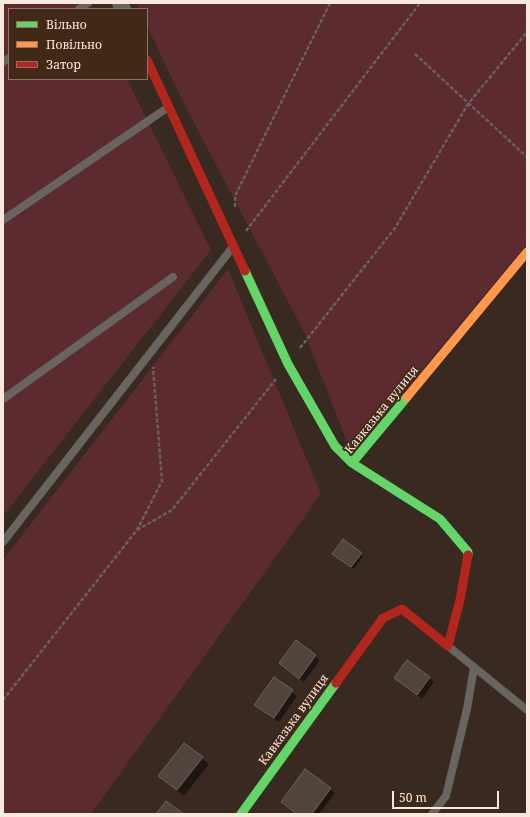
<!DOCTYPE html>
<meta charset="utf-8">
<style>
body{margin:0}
#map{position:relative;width:530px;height:817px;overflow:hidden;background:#382a21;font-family:"Noto Serif",serif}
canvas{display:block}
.frame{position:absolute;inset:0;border:4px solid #f9e8dd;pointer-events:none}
.legend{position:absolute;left:8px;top:8px;width:140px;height:72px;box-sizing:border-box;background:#422917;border:1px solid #8b7566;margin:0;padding:5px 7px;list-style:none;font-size:12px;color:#f9e8dd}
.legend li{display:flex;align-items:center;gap:8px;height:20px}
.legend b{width:20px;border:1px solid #8b7566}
.scale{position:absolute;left:392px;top:791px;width:107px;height:18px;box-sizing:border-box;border:2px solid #f9e8dd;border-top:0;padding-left:5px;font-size:12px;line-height:14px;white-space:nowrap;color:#f9e8dd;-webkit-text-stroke:3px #422917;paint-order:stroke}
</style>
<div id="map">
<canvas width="530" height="817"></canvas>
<div class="frame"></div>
<ul class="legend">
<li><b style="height:5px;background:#63d668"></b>Вільно</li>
<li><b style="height:5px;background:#ff974d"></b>Повільно</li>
<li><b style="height:5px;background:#b3261e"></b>Затор</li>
</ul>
<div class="scale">50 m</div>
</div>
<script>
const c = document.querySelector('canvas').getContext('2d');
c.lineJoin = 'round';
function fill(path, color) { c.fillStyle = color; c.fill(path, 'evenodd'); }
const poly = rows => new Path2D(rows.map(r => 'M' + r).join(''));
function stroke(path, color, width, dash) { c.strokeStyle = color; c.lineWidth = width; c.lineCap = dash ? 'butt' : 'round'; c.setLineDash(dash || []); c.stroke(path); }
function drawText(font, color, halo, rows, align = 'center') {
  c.font = font + ' "Noto Serif",serif'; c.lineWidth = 3.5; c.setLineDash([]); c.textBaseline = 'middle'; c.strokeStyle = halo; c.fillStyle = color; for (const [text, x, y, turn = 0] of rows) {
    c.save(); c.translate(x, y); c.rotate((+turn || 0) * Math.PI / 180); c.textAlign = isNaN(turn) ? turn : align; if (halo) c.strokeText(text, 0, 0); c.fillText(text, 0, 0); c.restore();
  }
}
const green = poly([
 [3,3,90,3,93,9,9,9,9,79,127,79,211,250,3,516],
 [137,3,527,3,527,244,352,454,304,332,183,102,147,26,147,9,139,9],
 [228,269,321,494,91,814,3,814,3,560]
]);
const shadow = poly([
 [361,554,363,556,354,569,336,556],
 [296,642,320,660,304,682,280,663],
 [407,661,434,682,422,699,395,678],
 [274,678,297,696,279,722,255,705],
 [202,758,209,764,184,796,160,776],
 [330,789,335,793,319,814,297,814,282,802]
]);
const building = poly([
 [343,539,362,553,351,567,332,554,343,539],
 [296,640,316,655,299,679,279,663,296,640],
 [407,660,430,677,417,695,394,678,407,660],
 [274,677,293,690,274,718,254,705,274,677],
 [184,743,203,757,177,790,158,776,184,743],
 [305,769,331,788,312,814,297,814,281,802,305,769],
 [166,801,184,814,156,814,166,801]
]);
const path = poly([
 [415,54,527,157],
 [235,207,235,196,330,3],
 [246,231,420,3],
 [300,348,395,228,468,104,527,32],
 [137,530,172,510,276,379],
 [3,700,137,530,162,481,153,367]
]);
const lane = poly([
 [79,9,88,3],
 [3,62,9,58],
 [3,220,167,108],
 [3,399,173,277],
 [3,542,232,248],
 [448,646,527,710],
 [432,814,446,796,467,709,474,667]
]);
const street = poly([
 [120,3,123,9]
]);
const fast = poly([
 [245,271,288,364,335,446,352,463],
 [407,397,352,463,440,519,468,552,468,555],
 [241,814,336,683]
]);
const slow = poly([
 [407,397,527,252]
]);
const jam = poly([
 [147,60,245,271],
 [336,683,383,618,402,609,448,646,460,600,468,555]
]);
const streetNames = [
 ["Кавказька вулиця",382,410,-51],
 ["Кавказька вулиця",294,720,-54]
];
fill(green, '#5b2b30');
fill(shadow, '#0007');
fill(building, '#51443d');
stroke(building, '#6e615b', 1);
stroke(path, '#68615c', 2.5, [4, 2]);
stroke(lane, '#68645f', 8);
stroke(street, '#68645f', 16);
stroke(fast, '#63d668', 9);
stroke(slow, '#ff974d', 9);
stroke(jam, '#b3261e', 9);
drawText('12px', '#f9e8dd', '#422917', streetNames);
</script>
